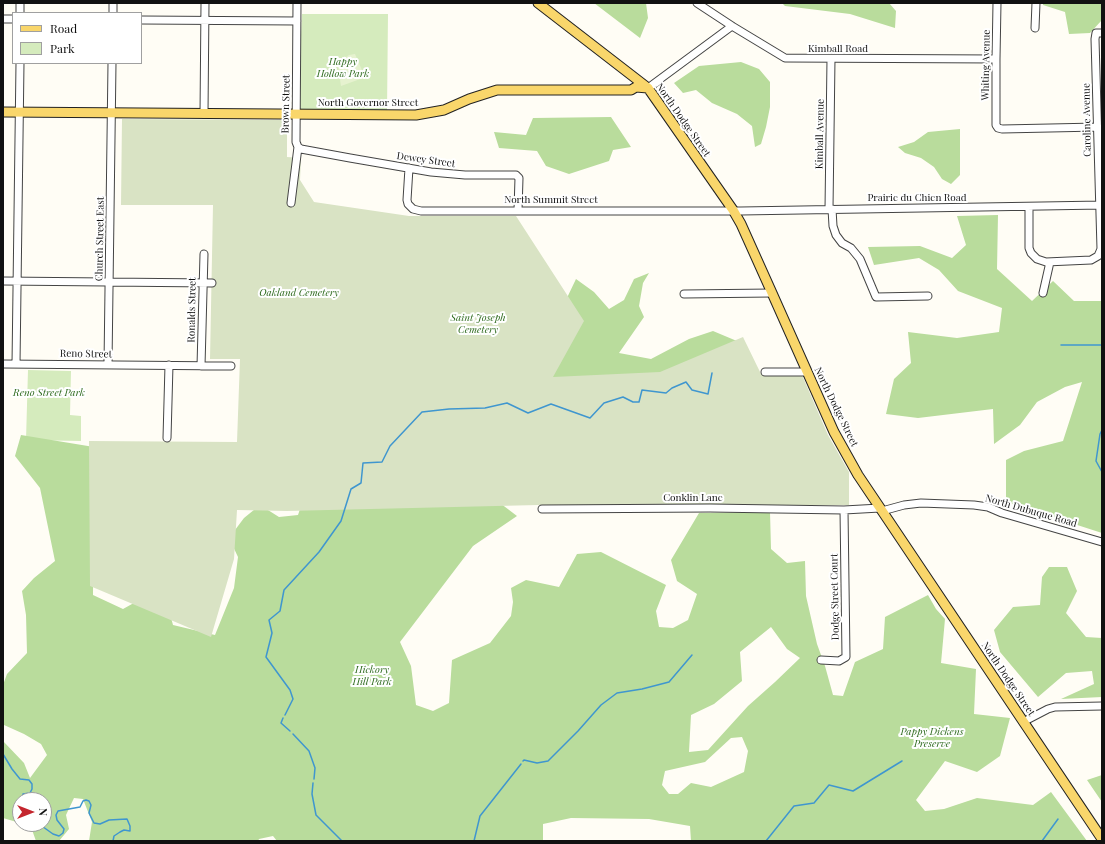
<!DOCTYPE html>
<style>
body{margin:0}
#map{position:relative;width:1105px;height:844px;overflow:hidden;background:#fffdf5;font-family:"Playfair Display",serif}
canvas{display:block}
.frame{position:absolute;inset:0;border:4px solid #111;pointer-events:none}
.legend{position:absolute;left:12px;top:12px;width:130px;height:52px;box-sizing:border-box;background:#fff;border:1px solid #a0a0a0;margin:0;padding:5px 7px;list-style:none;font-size:12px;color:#111}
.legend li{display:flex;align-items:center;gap:8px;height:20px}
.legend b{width:20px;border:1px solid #a0a0a0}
.north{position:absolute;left:12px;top:792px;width:40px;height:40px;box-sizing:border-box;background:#fff;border:1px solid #a0a0a0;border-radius:50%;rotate:90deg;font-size:11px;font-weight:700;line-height:16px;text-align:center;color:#111}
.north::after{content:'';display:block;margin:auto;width:14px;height:18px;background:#c4262e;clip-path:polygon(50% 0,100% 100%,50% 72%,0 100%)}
</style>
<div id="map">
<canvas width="1105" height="844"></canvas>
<div class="frame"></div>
<ul class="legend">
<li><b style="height:5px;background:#f9d66b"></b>Road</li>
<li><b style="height:11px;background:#d5ebbd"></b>Park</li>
</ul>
<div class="north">N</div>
</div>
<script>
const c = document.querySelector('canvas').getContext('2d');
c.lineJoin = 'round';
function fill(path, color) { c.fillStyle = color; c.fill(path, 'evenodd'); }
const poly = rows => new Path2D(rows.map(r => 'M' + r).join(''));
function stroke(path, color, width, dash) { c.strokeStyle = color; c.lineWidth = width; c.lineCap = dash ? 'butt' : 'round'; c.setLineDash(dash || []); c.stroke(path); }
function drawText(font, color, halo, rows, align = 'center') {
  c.font = font + ' "Playfair Display",serif'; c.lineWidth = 4; c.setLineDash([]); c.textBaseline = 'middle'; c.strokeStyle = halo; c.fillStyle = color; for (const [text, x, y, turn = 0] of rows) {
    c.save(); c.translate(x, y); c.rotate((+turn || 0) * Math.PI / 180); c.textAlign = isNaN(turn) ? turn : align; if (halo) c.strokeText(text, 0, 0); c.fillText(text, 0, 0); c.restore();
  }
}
const green = poly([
 [302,14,388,14,387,111,297,114],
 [28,370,71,371,70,415,81,416,81,441,26,440]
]);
const forest = poly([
 [594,3,646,3,648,18,640,38],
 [782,3,889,3,896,11,895,28,850,14,785,6],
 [1043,3,1102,3,1102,20,1090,33,1069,34,1065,12,1043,5],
 [741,62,759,69,770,82,770,107,766,127,761,144,755,147,752,126,737,114,712,103,696,90,683,93,674,83,699,66],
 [611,117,631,147,613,150,609,161,569,174,546,166,537,151,499,148,494,132,526,135,533,118],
 [960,129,960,175,951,184,942,179,934,167,921,158,905,153,898,147,914,142,928,132],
 [998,215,997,269,1032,301,1053,281,1074,301,1102,301,1102,533,1006,502,1006,460,1024,451,1063,441,1082,382,1065,387,1037,402,1020,425,994,444,993,409,918,418,886,414,894,379,911,363,908,332,957,338,999,332,1002,308,958,291,939,270,919,258,874,265,868,247,920,246,952,258,966,245,957,216],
 [649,273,643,283,639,306,644,317,619,353,651,359,689,339,713,331,744,344,496,500,517,516,473,546,400,642,411,666,416,705,433,711,449,703,452,660,490,643,511,616,513,602,511,588,526,580,559,587,577,554,601,552,666,585,656,611,659,627,673,628,688,620,697,594,677,581,671,560,699,513,770,512,771,549,787,563,805,561,806,596,817,644,825,666,833,695,843,696,855,662,883,649,885,617,928,595,936,609,945,619,941,663,976,669,974,714,1010,718,1000,756,977,772,945,761,916,800,925,811,944,809,977,798,1033,805,1051,792,1087,841,691,841,690,826,649,819,571,818,543,824,543,841,277,841,273,836,259,839,258,841,89,841,92,822,83,799,74,798,66,815,69,829,59,841,36,841,31,827,23,824,44,824,44,800,20,800,20,823,3,818,3,741,24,763,30,778,47,755,41,744,24,734,4,725,3,723,3,685,7,674,27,653,26,615,22,591,34,578,55,561,40,488,15,456,21,435,94,447,93,595,123,609,150,594,167,603,173,625,215,635,234,588,238,557,229,538,244,518,260,505,279,517,298,515,305,494,565,302,576,279,594,292,609,309,624,300,634,279],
 [771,627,787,649,800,658,775,682,748,706,708,750,689,752,691,715,714,704,742,681,740,652],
 [742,737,748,751,744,772,711,787,691,783,678,794,669,794,662,785,665,771,705,762,731,738],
 [1049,567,1067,567,1077,591,1066,613,1086,637,1102,638,1102,697,1061,699,1094,684,1092,671,1066,673,1038,697,1000,652,994,630,1013,607,1040,605,1042,577],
 [1102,775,1102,802,1087,780]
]);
const cemetery = poly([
 [122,119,287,120,287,157,301,158,300,180,314,202,409,216,516,216,584,321,553,377,660,372,743,337,761,374,802,375,828,435,849,472,849,505,538,505,287,511,237,510,234,559,211,637,90,586,89,441,237,442,240,359,210,359,213,205,121,205]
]);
const pitch = poly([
 [355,54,364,75,363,78,341,86,338,66,341,61,349,55]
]);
const stream = poly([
 [1061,345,1102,345],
 [1102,430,1100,434,1096,461,1102,472],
 [285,715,293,699,290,690,266,657,272,633,269,620,280,611,284,590,319,552,341,521,351,489,361,483,363,463,382,462,390,446,422,412,449,409,485,408,507,403,528,413,551,404,590,418,604,403,623,397,633,402,639,402,642,390,666,393,672,388,686,382,692,390,708,394,712,373],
 [283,718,281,723,290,731],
 [293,734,309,751,315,768,314,779],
 [3,754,12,769,20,779,29,780,32,784,32,789,30,793,23,794,21,800],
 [523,761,524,760,537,763,548,761,578,731,601,705,617,693,642,689,669,682,692,655],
 [313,783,312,794,316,815,342,841],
 [39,824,53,834,59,836,63,833,64,829,57,820,56,815,58,811,80,807,83,801,86,800,89,801,91,805,89,813,94,823,100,824,109,820,127,819,130,826,130,831,124,830,120,832,114,836,113,841],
 [474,841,480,816,521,764],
 [766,841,794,806,814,803,829,785,853,791,902,761],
 [1042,841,1058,819]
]);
const minor = poly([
 [697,3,732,26,785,58,996,59],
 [997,3,996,59,996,125,998,128,1002,129,1098,127],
 [20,13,20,3],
 [113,13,113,3],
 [3,19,13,19],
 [141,20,297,21],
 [1035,28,1036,3],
 [648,88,732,26],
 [204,114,205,3],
 [298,147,301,149,350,158,431,172,465,175,516,175,519,178,518,210],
 [409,168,407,200,408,204,413,209,421,211,741,211,1102,205],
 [291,203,298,147,296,142,297,3],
 [1029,207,1029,248,1031,253,1037,259,1046,262,1091,260,1098,256,1101,249,1095,39,1096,33,1102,33],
 [829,209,831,59],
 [832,209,833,226,836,235,842,243,851,248,860,259,876,297,928,296],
 [3,281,212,283],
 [1043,293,1050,262],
 [684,294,772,293],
 [3,364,231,366],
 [16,364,20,63],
 [108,364,112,63],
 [201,366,204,254],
 [765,372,807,372],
 [167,438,169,365],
 [542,509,710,508,844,510,880,508],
 [882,511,904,505,921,503,974,505,988,507,1002,513,1102,542],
 [821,660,839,661,846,657,844,510],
 [1023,722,1048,709,1055,707,1102,706]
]);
const major = poly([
 [538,3,648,88,733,210,741,224,772,293,834,432,858,475,1102,839],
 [3,112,416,115,444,110,469,99,497,90,631,90,636,87,648,88]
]);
const streetNames = [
 ["Kimball Road",838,49],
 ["Whiting Avenue",986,65,-89],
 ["North Governor Street",368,103],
 ["Brown Street",286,104,-89],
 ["North Dodge Street",683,120,55],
 ["Caroline Avenue",1087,120,-91],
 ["Kimball Avenue",820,134,-89],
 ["Dewey Street",426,160,8],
 ["Prairie du Chien Road",917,198],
 ["North Summit Street",551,200],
 ["Church Street East",100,239,-89],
 ["Ronalds Street",192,310,-89],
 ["Reno Street",86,354,1],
 ["North Dodge Street",836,407,64],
 ["Conklin Lane",693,498],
 ["North Dubuque Road",1031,511,16],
 ["Dodge Street Court",835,597,-91],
 ["North Dodge Street",1008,679,56]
];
const parkNames = [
 ["Happy",343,62],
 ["Hollow Park",343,74],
 ["Oakland Cemetery",299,293],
 ["Saint Joseph",478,318],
 ["Cemetery",478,330],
 ["Reno Street Park",49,393],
 ["Hickory",372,670],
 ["Hill Park",372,682],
 ["Pappy Dickens",932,732],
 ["Preserve",932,744]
];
fill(green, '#d5ebbd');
fill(forest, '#b9dc9c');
fill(cemetery, '#d9e3c4');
fill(pitch, '#e6f2cf');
stroke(stream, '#3f96cf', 1.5);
stroke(minor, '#444', 9);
stroke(major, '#222', 11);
stroke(minor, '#fff', 7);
stroke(major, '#f9d66b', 9);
drawText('10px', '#111', '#fff', streetNames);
drawText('italic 10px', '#2f6b1f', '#fff', parkNames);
</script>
